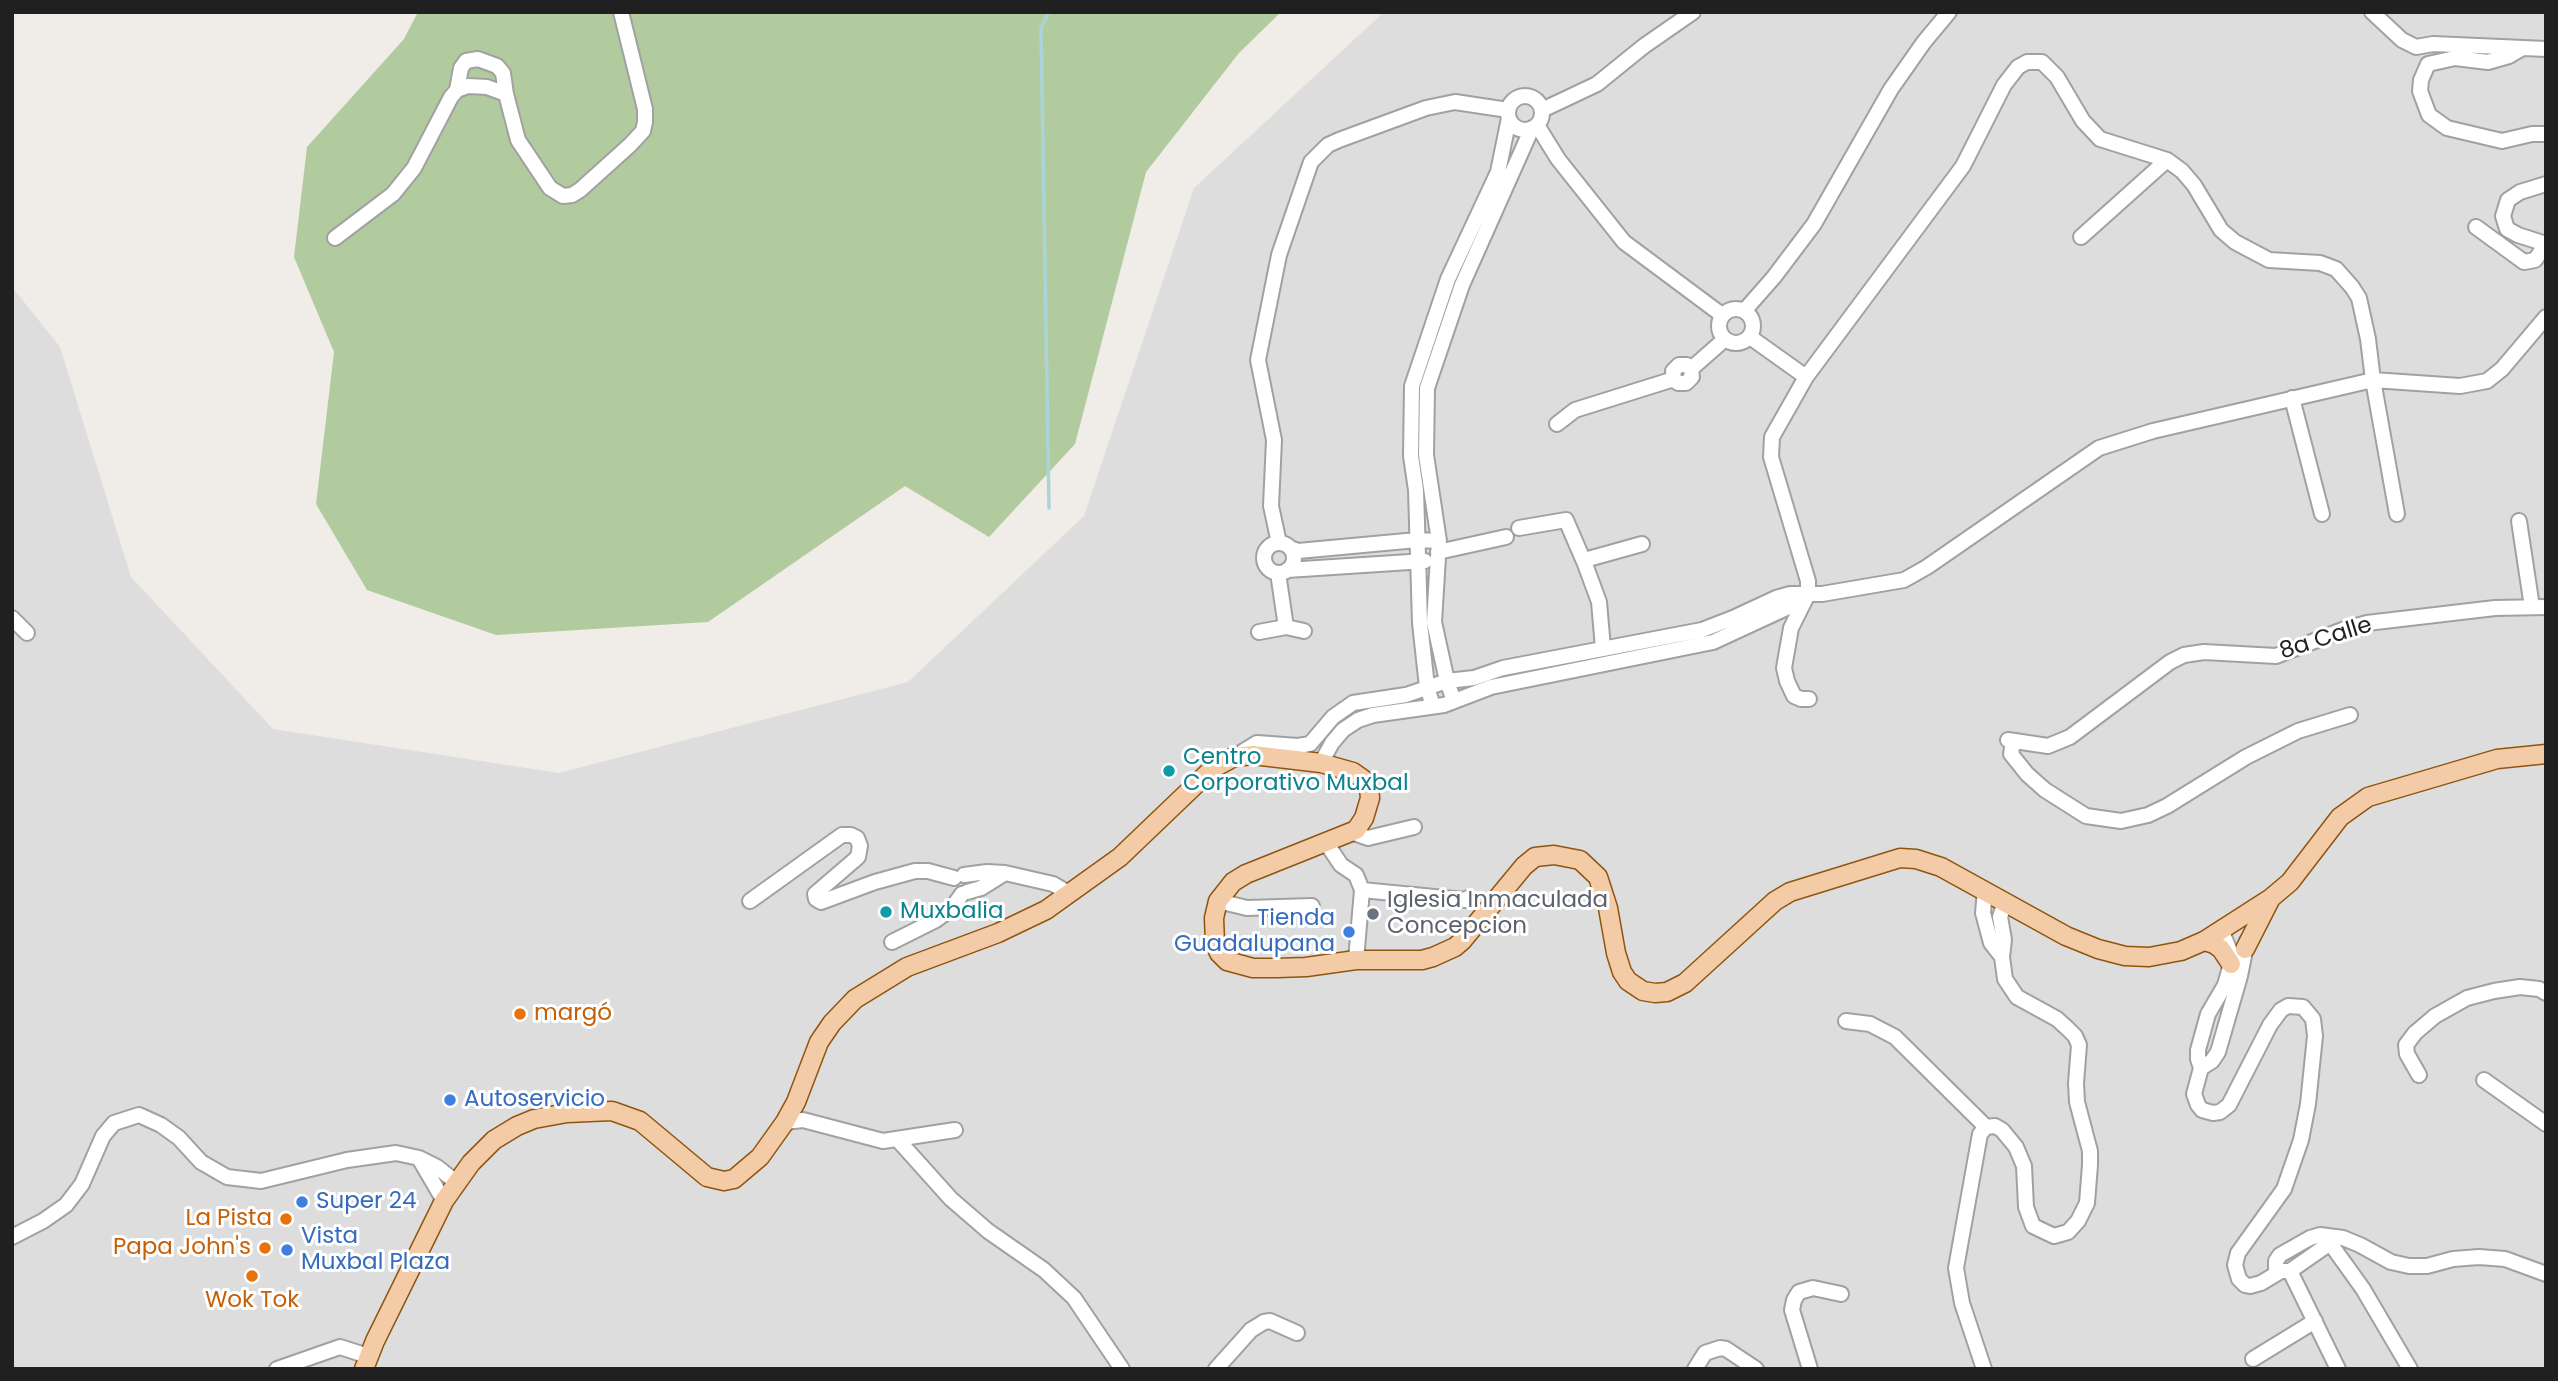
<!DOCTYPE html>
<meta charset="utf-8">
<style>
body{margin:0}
#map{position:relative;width:2558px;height:1381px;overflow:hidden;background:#f0ece7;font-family:Poppins,sans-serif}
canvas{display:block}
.frame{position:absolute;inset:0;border:14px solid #202020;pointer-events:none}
</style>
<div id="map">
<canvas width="2558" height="1381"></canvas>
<div class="frame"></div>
</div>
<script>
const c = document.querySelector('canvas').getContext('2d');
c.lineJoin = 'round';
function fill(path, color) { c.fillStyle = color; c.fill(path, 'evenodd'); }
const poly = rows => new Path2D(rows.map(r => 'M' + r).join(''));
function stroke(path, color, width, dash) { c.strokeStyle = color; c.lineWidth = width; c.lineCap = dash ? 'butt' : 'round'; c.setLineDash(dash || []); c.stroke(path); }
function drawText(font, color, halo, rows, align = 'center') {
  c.font = font + ' Poppins,sans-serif'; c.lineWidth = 6; c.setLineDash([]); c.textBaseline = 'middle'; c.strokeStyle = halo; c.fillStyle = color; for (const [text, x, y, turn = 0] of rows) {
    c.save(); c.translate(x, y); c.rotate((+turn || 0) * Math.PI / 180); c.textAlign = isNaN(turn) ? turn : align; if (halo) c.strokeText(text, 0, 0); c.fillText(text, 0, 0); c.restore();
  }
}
const residential = poly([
 [1384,12,2546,12,2546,1369,12,1369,12,287,60,347,131,577,273,729,559,773,908,682,1084,516,1194,188]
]);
const forest = poly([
 [418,12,1281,12,1239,53,1146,172,1075,444,989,537,905,486,708,622,496,635,367,590,316,504,334,352,294,257,307,147,404,39]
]);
const stream = poly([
 [1049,508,1041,28,1049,12]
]);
const minor = poly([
 [2372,12,2402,40,2416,47,2433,44,2546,49],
 [2521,49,2509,56,2488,62,2455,58,2428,64,2421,80,2420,91,2429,115,2447,128,2502,141,2532,134,2546,134],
 [457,90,461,68,466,61,478,59,497,66,503,73,506,94],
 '1508 113a17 17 0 1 1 34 0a17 17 0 1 1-34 0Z',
 [1542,110,1597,84,1644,46,1693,12],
 [1537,125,1558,159,1624,242,1722,315],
 [2476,227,2524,262,2535,260,2546,244,2518,235,2507,229,2503,216,2508,200,2520,192,2546,184],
 [2081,237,2167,160],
 [335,238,393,194,414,168,451,97,457,90,468,86,487,87,506,94,518,140,550,188,563,196,572,195,580,190,630,145,643,131,645,122,645,109,621,12],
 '1719 326a17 17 0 1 1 34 0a17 17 0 1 1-34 0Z',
 [1745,310,1774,277,1814,224,1891,89,1924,42,1949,12],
 [1750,337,1806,377],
 [1691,369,1725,339],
 [2292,398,2322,514],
 [1557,424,1575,410,1674,379,1678,383,1686,383,1692,377,1691,369,1687,365,1679,365,1673,371,1674,379],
 [2519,521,2532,607],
 [1519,528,1566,520,1585,564],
 [1279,543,1271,506,1274,440,1258,360,1279,255,1311,162,1328,145,1339,140,1426,108,1455,102,1508,110],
 '1264 558a15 15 0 1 1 30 0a15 15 0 1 1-30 0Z',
 [1290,548,1298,551,1417,540,1439,541],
 [1438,552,1506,537],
 [1287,570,1425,561],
 [1278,573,1286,627,1304,631],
 [12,618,27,633],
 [1259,632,1286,627],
 [1603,648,1599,602,1585,564,1588,559,1642,544],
 [1809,699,1801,699,1794,696,1787,681,1784,668,1791,628,1808,594,1808,581,1771,457,1772,437,1806,377,1963,166,2004,85,2018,67,2027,62,2042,62,2057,77,2083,121,2100,139,2167,160,2182,171,2194,185,2221,230,2235,242,2269,260,2320,263,2336,269,2352,287,2359,298,2368,339,2373,380,2397,514],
 [1454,701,1447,681,1434,622,1439,541,1426,455,1427,388,1462,285,1532,128],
 [1433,706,1427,687,1420,623,1416,490,1411,456,1412,386,1448,279,1498,172,1509,118],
 [2008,740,2048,746,2070,737,2170,662,2184,655,2204,652,2276,656,2345,629,2367,623,2495,608,2546,607],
 [2013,741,2011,754,2027,774,2045,790,2086,816,2121,821,2148,815,2167,806,2246,757,2298,731,2350,715],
 [1234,757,1257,743,1298,746,1310,744,1333,717,1353,703,1406,695,1447,681,1474,678,1503,668,1702,630,1733,618,1776,598,1790,594,1822,594,1904,580,1927,567,2099,448,2153,431,2373,380,2460,386,2487,381,2502,369,2546,317],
 [1321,763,1332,743,1343,730,1358,720,1373,715,1444,705,1491,687,1713,642,1793,605,1805,597],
 [1351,832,1368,838,1414,827],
 [1325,841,1341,865,1356,875,1362,890,1356,960],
 [964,875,987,872,1005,873,1053,884,1070,894],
 [1362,890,1465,900,1468,898],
 [1985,890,1983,913,1991,943,2002,957],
 [967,892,981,888,1005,873],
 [750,901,842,835,851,835,857,838,860,846,858,857,815,894,816,899,821,902,875,882,915,871,928,871,954,878],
 [1218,901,1247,908,1312,906],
 [2221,930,2230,951,2231,964,2225,985,2208,1014,2198,1050,2198,1059,2201,1068,2194,1094,2198,1105,2202,1110,2213,1113,2220,1112,2229,1105,2270,1025,2281,1010,2288,1006,2303,1007,2313,1019,2315,1036,2308,1104,2301,1140,2284,1189,2238,1253,2235,1265,2239,1279,2245,1285,2250,1286,2261,1283,2281,1271,2290,1271,2323,1248,2332,1237],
 [892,942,936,920,952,908,962,894],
 [1846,1021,1870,1024,1895,1037,1986,1127],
 [2201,1068,2212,1061,2218,1052,2240,976,2247,941],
 [2419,1075,2407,1054,2406,1045,2415,1033,2435,1016,2467,998,2494,991,2520,987,2539,989,2546,993],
 [2484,1080,2546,1124],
 [785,1122,803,1120,883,1141,955,1130],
 [898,1140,951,1199,988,1231,1044,1270,1074,1298,1122,1369],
 [420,1160,444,1201],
 [2325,1236,2363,1289,2410,1369],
 [12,1237,43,1221,66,1205,82,1184,103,1136,114,1123,139,1115,161,1125,179,1138,201,1162,227,1177,261,1181,347,1160,396,1153,419,1158,437,1167,456,1182],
 [2290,1271,2338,1369],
 [2276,1274,2276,1261,2280,1255,2310,1238,2320,1235,2343,1238,2360,1245,2391,1262,2409,1266,2427,1266,2453,1259,2479,1257,2505,1259,2546,1274],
 [2253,1359,2315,1321],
 [277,1369,340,1347,368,1356],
 [1216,1369,1251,1330,1264,1322,1270,1321,1297,1333],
 [1695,1369,1705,1353,1720,1348,1726,1349,1756,1369],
 [1810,1369,1792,1310,1794,1300,1799,1292,1813,1288,1841,1294],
 [1984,1369,1962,1303,1956,1268,1980,1134,1986,1127,1995,1126,2002,1130,2016,1147,2024,1166,2026,1207,2033,1226,2054,1236,2068,1232,2078,1221,2087,1203,2090,1165,2090,1151,2077,1102,2076,1083,2079,1045,2075,1036,2067,1028,2057,1019,2017,997,2005,979,2002,957,2004,940,2000,917,2005,902]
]);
const major = poly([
 [2204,941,2214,944,2221,949,2231,964],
 [2245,949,2271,898],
 [364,1369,375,1341,444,1201,471,1163,494,1140,517,1126,534,1119,567,1113,612,1111,640,1121,707,1177,724,1181,734,1179,760,1157,785,1122,796,1102,819,1042,832,1023,855,999,907,967,998,933,1046,910,1120,857,1212,769,1234,757,1253,755,1321,763,1353,772,1363,779,1369,788,1370,798,1364,818,1356,830,1246,874,1233,882,1218,901,1214,918,1215,943,1219,953,1227,961,1253,968,1277,968,1306,967,1356,960,1422,960,1433,957,1455,947,1462,941,1524,866,1535,857,1554,855,1580,860,1598,877,1608,908,1616,953,1622,972,1628,981,1643,991,1655,993,1667,992,1685,983,1775,901,1790,892,1900,858,1916,859,1941,867,2066,936,2098,949,2125,956,2149,957,2181,951,2204,941,2271,898,2290,882,2340,817,2368,797,2497,759,2546,754]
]);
const markers = [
 [1169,771,7,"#0f9aa8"],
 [886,912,7,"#0f9aa8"],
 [1373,914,7,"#6b7280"],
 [1349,932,7,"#3f7fe0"],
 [520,1014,7,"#e8710a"],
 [450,1100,7,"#3f7fe0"],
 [302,1202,7,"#3f7fe0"],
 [286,1219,7,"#e8710a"],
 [265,1248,7,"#e8710a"],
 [287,1250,7,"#3f7fe0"],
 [252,1276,7,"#e8710a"]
];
const streetNames = [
 ["8a Calle",2326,639,-17]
];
const cultureNames = [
 ["Centro",1183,758],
 ["Corporativo Muxbal",1183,784],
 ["Muxbalia",900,912]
];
const worshipNames = [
 ["Iglesia Inmaculada",1387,901],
 ["Concepcion",1387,927]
];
const shopNames = [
 ["Tienda",1335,919,"right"],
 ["Guadalupana",1335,945,"right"],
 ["Autoservicio",464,1100],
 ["Super 24",316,1202],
 ["Vista",301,1237],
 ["Muxbal Plaza",301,1263]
];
const foodNames = [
 ["margó",534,1014,"left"],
 ["La Pista",272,1219],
 ["Papa John's",251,1248],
 ["Wok Tok",252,1301,"center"]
];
fill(residential, '#dedddd');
fill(forest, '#b1cb9f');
stroke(stream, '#abd4d9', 3.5);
stroke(minor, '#a1a1a1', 18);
stroke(major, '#8f550d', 21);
stroke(minor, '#fff', 14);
stroke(major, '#f4cba7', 18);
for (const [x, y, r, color] of markers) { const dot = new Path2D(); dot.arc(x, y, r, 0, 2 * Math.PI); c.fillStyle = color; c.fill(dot); stroke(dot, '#fff', 2.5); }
drawText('23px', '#202020', '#fff', streetNames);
drawText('23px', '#0d838f', '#fff', cultureNames, 'left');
drawText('23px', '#5b616d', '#fff', worshipNames, 'left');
drawText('23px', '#366cbe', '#fff', shopNames, 'left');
drawText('23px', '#c56008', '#fff', foodNames, 'right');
</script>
